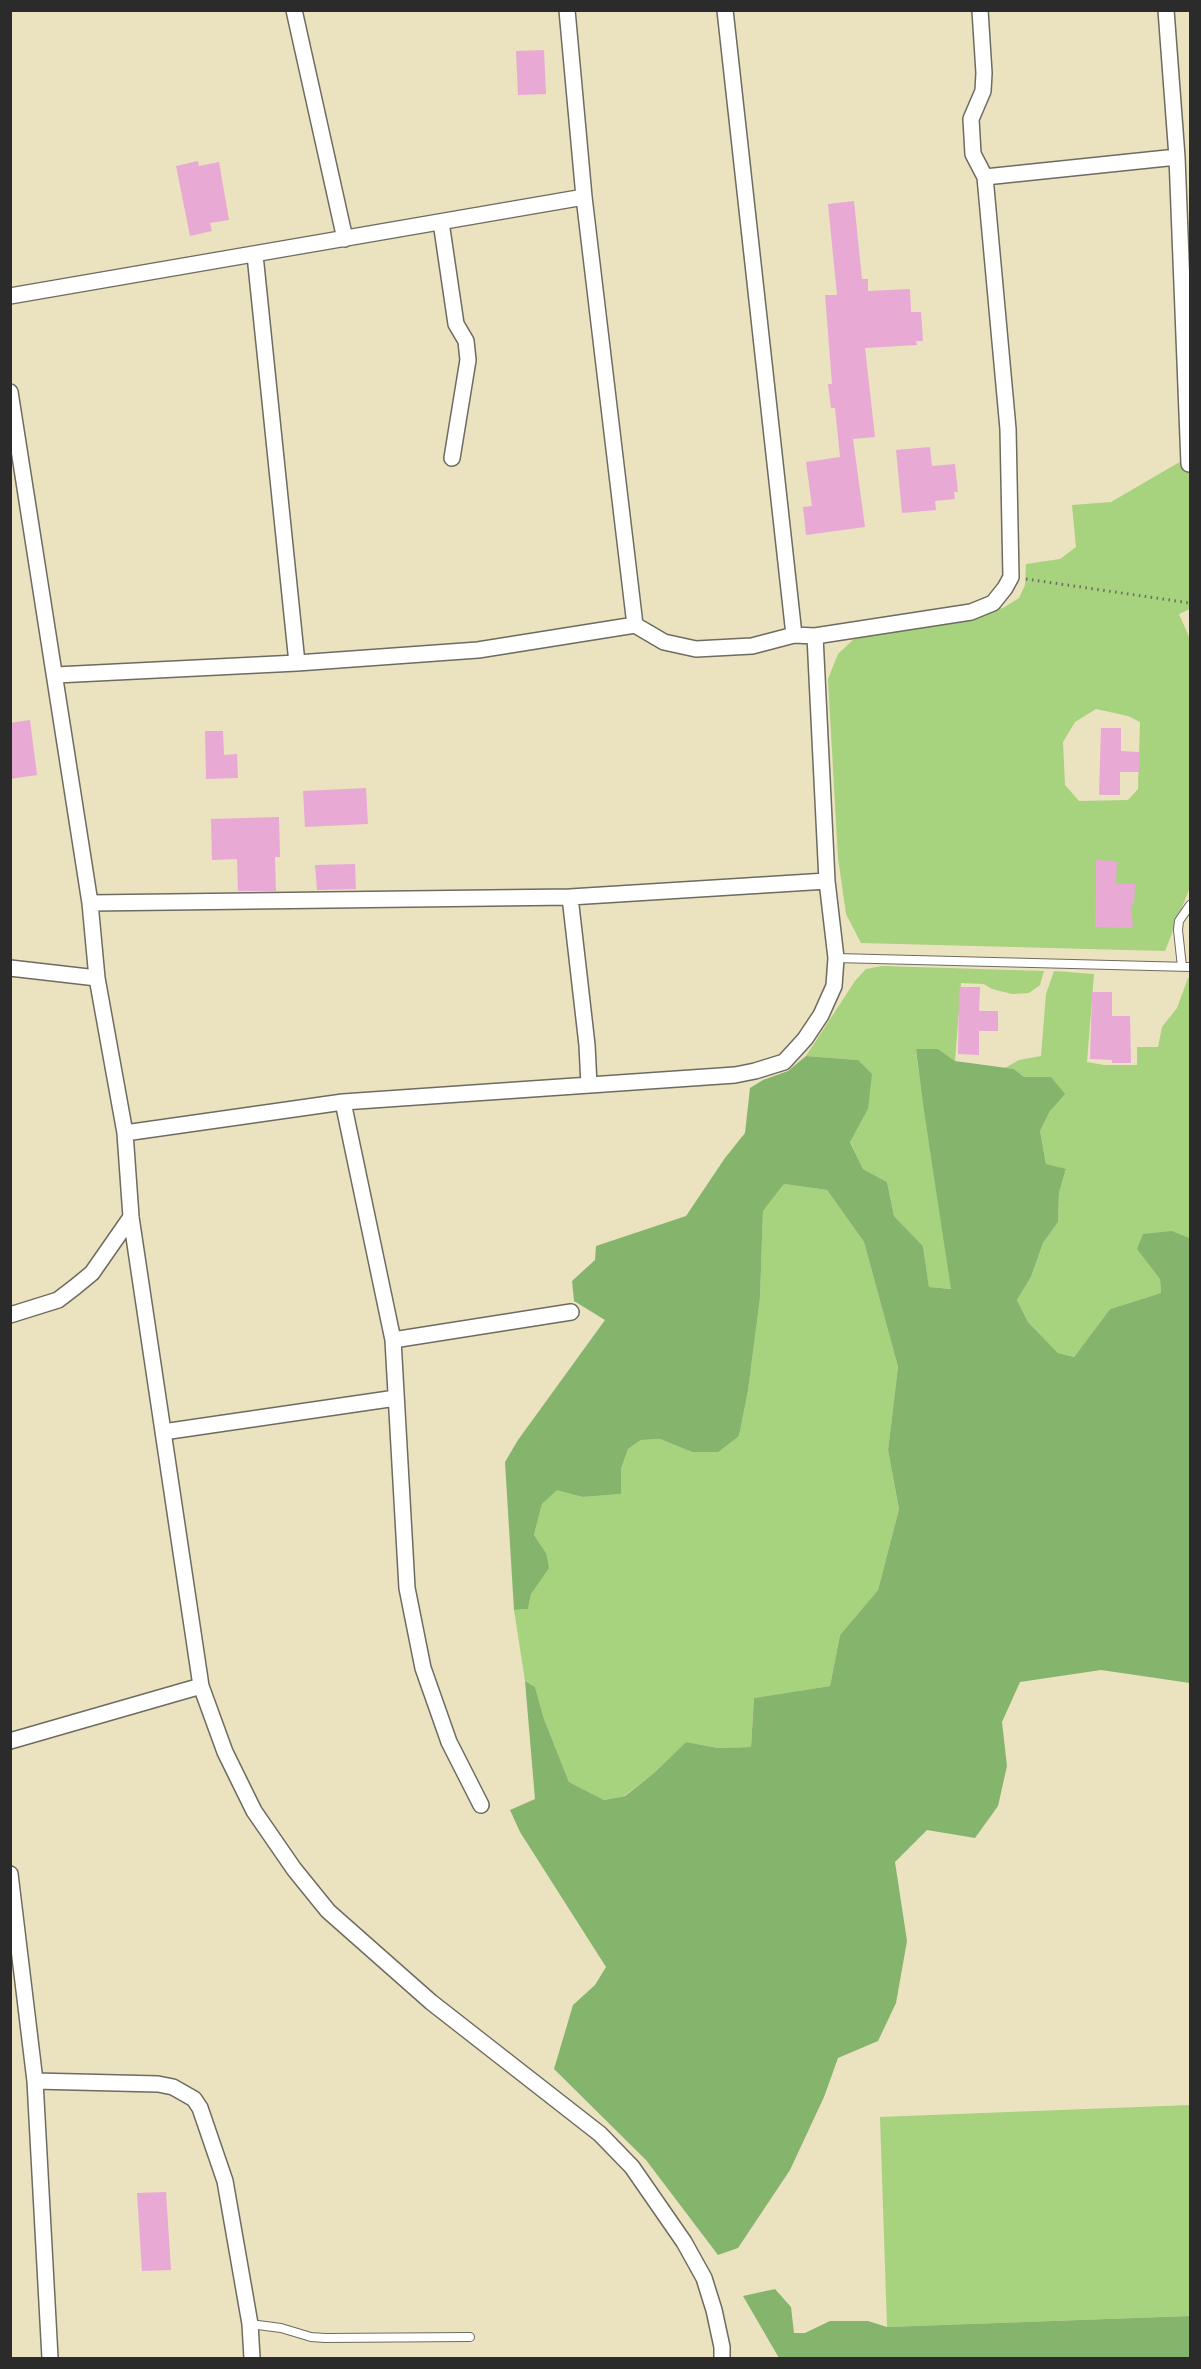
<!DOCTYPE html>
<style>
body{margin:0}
#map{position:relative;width:1201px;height:2369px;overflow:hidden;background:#ebe2c0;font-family:"Architects Daughter",sans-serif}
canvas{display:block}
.frame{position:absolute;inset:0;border:12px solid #2b2b2b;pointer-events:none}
</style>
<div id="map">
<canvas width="1201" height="2369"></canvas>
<div class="frame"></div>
</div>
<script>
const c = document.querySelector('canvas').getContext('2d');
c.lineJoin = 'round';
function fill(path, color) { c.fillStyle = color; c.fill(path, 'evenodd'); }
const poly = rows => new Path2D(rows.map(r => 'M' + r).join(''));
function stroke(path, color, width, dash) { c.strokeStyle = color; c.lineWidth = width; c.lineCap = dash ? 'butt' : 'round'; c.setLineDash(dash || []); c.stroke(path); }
const green = poly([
 [1190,456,1190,609,1179,614,1190,639,1190,887,1165,951,861,943,846,914,838,858,828,679,838,654,854,639,1003,608,1019,598,1025,585,1026,564,1060,559,1076,547,1072,505,1111,502],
 [1096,709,1128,716,1140,722,1138,789,1128,800,1079,801,1065,785,1063,742,1075,722],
 [882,966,1044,971,1040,985,1029,993,1012,994,992,989,984,984,961,983,955,1061,938,1049,916,1050,923,1105,952,1289,929,1287,923,1246,894,1216,887,1182,863,1169,850,1141,868,1109,858,1060,806,1056,855,981,866,969],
 [1054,971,1094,974,1087,1062,1104,1065,1137,1065,1137,1047,1158,1047,1162,1027,1177,1008,1188,978,1190,978,1190,1238,1172,1231,1160,1279,1161,1293,1110,1309,1074,1357,1058,1353,1028,1322,1017,1300,1031,1277,1043,1243,1058,1222,1059,1193,1066,1170,1046,1164,1040,1131,1050,1111,1051,1077,1024,1077,1014,1069,1005,1068,1019,1060,1041,1056,1046,994],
 [784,1184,827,1190,864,1242,898,1367,888,1450,899,1509,878,1590,840,1635,830,1686,754,1698,751,1747,718,1748,686,1742,654,1773,624,1796,604,1800,569,1782,544,1719,535,1687,525,1681,514,1610,528,1609,531,1594,537,1583,546,1553,534,1535,542,1504,557,1489,583,1497,620,1494,621,1469,628,1449,641,1440,660,1439,692,1452,739,1436,748,1391,760,1298,763,1211],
 [1190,2105,1190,2316,887,2327,880,2117]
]);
const forest = poly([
 [916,1049,938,1049,955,1061,1014,1069,1024,1077,1051,1077,1065,1094,1050,1111,1040,1131,1046,1164,1066,1169,1059,1193,1058,1222,1043,1243,1031,1277,1017,1300,1028,1322,1058,1353,1074,1357,1110,1309,1161,1293,1160,1279,1137,1249,1143,1234,1172,1231,1190,1238,1190,1683,1101,1670,1020,1682,1002,1722,1007,1766,998,1806,975,1838,927,1830,895,1862,907,1941,896,2003,878,2041,838,2058,824,2097,790,2170,738,2248,718,2255,646,2160,554,2069,573,2005,595,1985,606,1967,520,1832,510,1810,535,1799,525,1681,535,1687,544,1719,569,1782,604,1800,625,1796,654,1773,686,1742,718,1748,751,1747,754,1698,830,1686,840,1635,878,1590,899,1509,888,1450,898,1367,864,1242,827,1190,784,1184,763,1211,760,1298,748,1391,739,1436,718,1452,692,1452,660,1439,641,1440,628,1449,621,1469,621,1494,583,1497,557,1490,542,1504,534,1535,546,1553,549,1568,531,1594,528,1609,514,1610,505,1462,518,1440,605,1320,574,1301,572,1281,595,1260,596,1246,686,1216,725,1158,745,1133,750,1088,763,1080,788,1071,806,1056,858,1060,872,1074,868,1109,850,1142,863,1169,887,1182,894,1216,923,1246,929,1287,951,1289,923,1105],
 [775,2289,791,2307,794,2333,805,2333,830,2321,868,2321,887,2327,1190,2316,1190,2358,779,2358,743,2296]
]);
const building = poly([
 [544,50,546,94,518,95,516,51],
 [198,161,199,166,219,162,229,220,210,223,212,231,190,236,176,166],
 [854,201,862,279,868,279,868,291,910,289,911,312,921,312,923,341,916,341,917,345,865,348,875,437,853,439,865,527,806,535,803,507,812,506,806,462,840,457,835,408,831,408,828,384,832,384,825,295,837,295,828,204],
 [930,447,932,466,955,464,958,492,954,492,955,499,935,501,936,510,902,513,896,450],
 [30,720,37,775,10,779,10,723],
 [1101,728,1121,728,1121,751,1139,752,1139,772,1120,772,1120,795,1099,795],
 [205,731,223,731,224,755,237,754,238,778,206,779],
 [366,788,368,824,305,827,303,791],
 [279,817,280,857,275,857,276,891,238,891,237,859,212,860,211,819],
 [1096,860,1117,861,1116,884,1135,884,1134,904,1131,904,1133,928,1095,927],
 [355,864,356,889,317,890,315,865],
 [959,987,980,987,979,1011,998,1011,998,1031,979,1031,979,1055,958,1054],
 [1092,992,1112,992,1112,1016,1130,1016,1131,1063,1112,1063,1112,1060,1090,1059],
 [166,2192,171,2270,142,2271,137,2193]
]);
const path = poly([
 [1026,579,1190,603]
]);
const service = poly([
 [836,958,1190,967],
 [1182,967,1178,930,1179,921,1190,905],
 [250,2324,281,2328,311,2337,325,2338,470,2337]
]);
const minor = poly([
 [294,10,345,239],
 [567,10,584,197,635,625,664,642,696,649,752,646,794,635,815,636,971,612,993,603,1005,588,1011,577,1008,429,985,177,973,154,971,119,983,91,984,73,980,10],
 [725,10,794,635],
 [1166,10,1177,157,1189,464],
 [985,177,1177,157],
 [441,222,456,324,466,341,468,360,452,458],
 [255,255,297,663],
 [10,296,584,197],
 [10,392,90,903,97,978,125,1133,131,1217,201,1686,225,1752,254,1811,294,1869,328,1911,431,2002,600,2134,632,2167,684,2242,704,2278,714,2310,722,2347,722,2358],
 [56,675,297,663,478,650,635,625],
 [570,897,587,1045,589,1085],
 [90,903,570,897,827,881],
 [10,968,97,978],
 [343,1102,393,1340,407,1588,423,1668,449,1742,481,1805],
 [125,1133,343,1102,735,1075,755,1071,784,1062,805,1039,821,1015,834,986,836,958,827,881,815,636],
 [10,1315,58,1300,75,1287,92,1273,131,1217],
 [393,1340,571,1312],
 [163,1432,396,1398],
 [10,1741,201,1686],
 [10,1874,35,2081,50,2358],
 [35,2081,158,2084,173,2087,194,2099,200,2108,225,2181,250,2324,252,2358]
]);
fill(green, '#a7d27e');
fill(forest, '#85b46d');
fill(building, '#e8a9d5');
stroke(service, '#6e6b5f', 10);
stroke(minor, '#6e6b5f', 18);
stroke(path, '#6e6b5f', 3, [1.5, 4.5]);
stroke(service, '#fff', 8);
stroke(minor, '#fff', 15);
</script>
